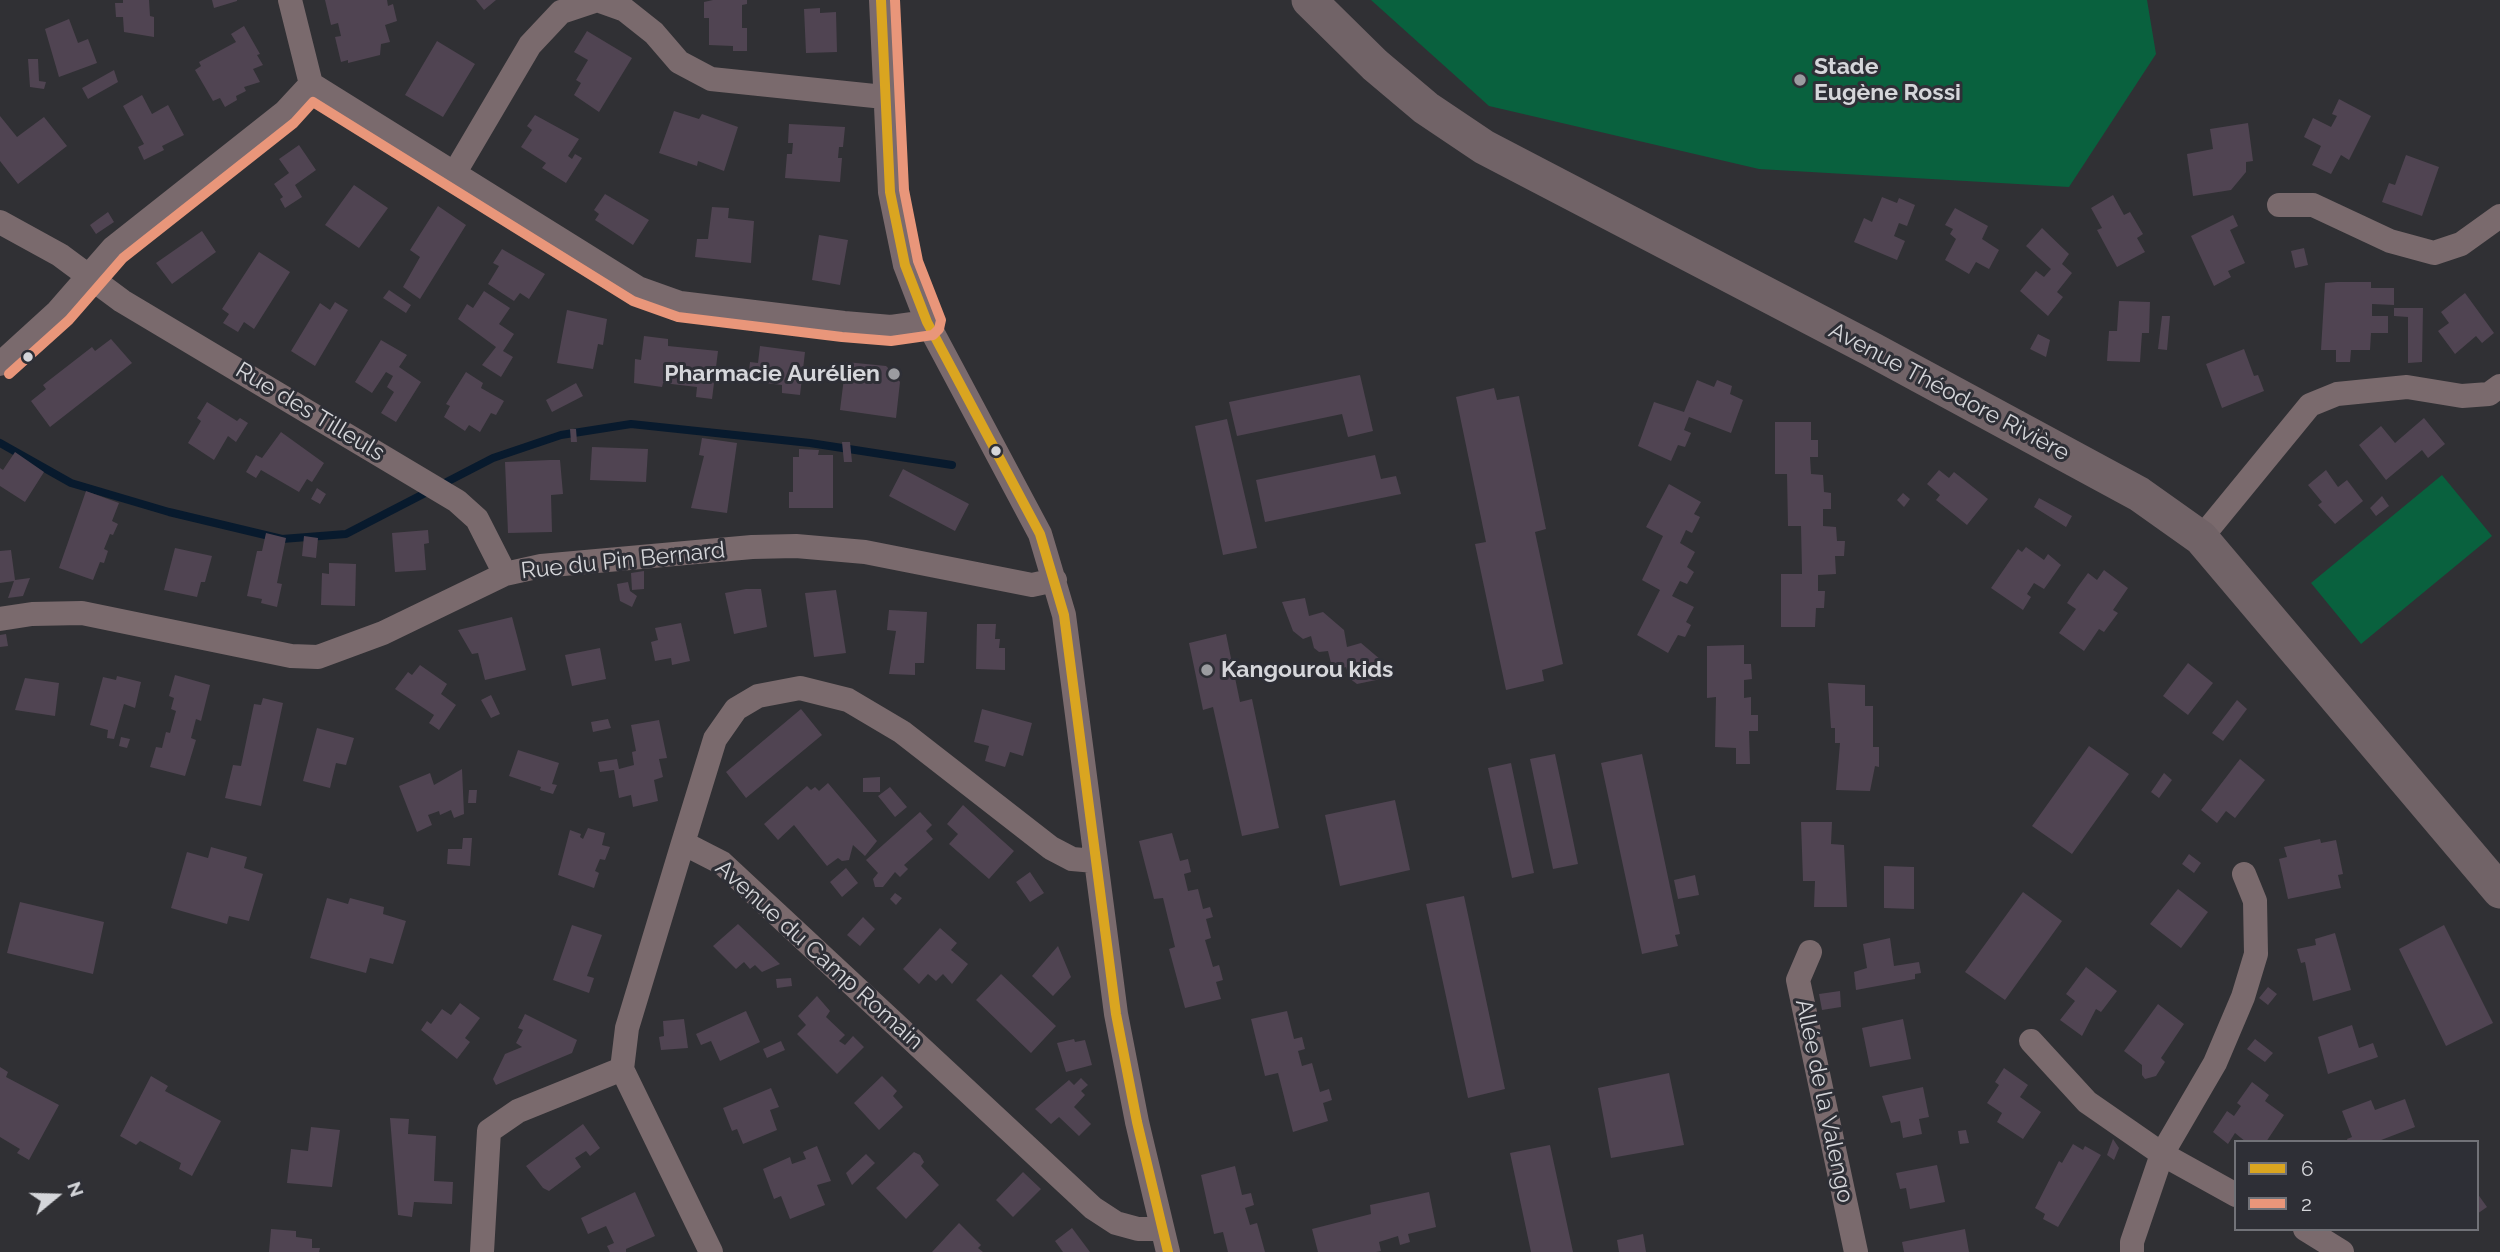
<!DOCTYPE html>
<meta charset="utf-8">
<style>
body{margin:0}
#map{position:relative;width:2500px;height:1252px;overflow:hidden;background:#303034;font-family:Raleway,sans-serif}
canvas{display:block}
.legend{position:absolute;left:2234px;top:1140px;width:245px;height:91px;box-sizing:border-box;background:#2e2f36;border:2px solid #717278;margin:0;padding:9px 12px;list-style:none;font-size:21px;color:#d5d6da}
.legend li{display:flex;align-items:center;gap:14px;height:35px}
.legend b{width:35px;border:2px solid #717278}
.north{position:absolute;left:21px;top:1161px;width:70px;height:70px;-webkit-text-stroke:5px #2e2f36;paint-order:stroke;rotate:71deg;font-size:19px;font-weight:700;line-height:28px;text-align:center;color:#d5d6da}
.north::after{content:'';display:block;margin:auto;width:24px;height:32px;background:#d5d6da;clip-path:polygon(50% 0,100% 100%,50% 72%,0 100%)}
</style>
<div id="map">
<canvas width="2500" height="1252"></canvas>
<ul class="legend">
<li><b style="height:9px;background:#daa520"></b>6</li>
<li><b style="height:9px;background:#e9967a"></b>2</li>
</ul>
<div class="north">N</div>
</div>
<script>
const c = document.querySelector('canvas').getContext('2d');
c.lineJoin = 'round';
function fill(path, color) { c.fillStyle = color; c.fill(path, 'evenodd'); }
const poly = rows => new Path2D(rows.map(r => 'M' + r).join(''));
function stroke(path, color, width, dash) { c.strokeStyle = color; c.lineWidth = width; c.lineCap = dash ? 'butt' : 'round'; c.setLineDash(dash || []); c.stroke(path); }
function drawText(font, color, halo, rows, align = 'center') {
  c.font = font + ' Raleway,sans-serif'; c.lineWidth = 6; c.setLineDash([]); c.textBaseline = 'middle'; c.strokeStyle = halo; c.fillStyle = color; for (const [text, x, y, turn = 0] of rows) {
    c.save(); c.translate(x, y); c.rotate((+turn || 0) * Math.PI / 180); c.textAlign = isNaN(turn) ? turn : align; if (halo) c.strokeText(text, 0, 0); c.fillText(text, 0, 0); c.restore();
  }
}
const green = poly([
 [1371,0,2147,0,2156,54,2069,187,1759,169,1489,106],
 [2442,475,2492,536,2361,644,2311,583]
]);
const stream = poly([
 [0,443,71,483,169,512,282,539,346,534,493,458,561,435,631,424,810,443,952,465]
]);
const building = poly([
 [123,0,149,0,150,16,154,17,154,37,124,32,123,17,116,17,115,3,123,3],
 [212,0,237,0,237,1,214,8],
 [325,0,387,0,388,6,393,4,397,21,385,25,390,42,381,44,380,55,348,63,348,60,341,62,335,37,341,36,338,23,331,25],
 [476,0,496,0,484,10],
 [713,0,747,0,747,4,742,5,742,28,747,28,747,51,733,51,733,46,709,45,709,18,704,18,704,2],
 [820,8,820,13,836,12,837,52,806,53,804,9],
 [69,19,78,43,88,39,97,63,59,77,45,29],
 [244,26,260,54,257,55,263,65,253,69,260,82,244,87,246,91,236,96,237,100,225,107,220,98,213,101,195,70,201,66,199,62,236,42,231,34],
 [587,31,632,58,599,112,574,95,581,83,576,80,588,60,574,52],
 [437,41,475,64,443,117,405,95],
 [28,59,38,59,39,81,46,82,44,89,30,87],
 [114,70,118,82,88,99,82,88],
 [142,95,152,114,168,105,184,135,162,146,164,150,144,160,138,147,144,144,123,106],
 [2339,99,2371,116,2349,160,2341,155,2331,174,2312,165,2321,146,2304,137,2313,118,2331,127,2337,116,2332,114],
 [674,111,699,119,702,114,738,127,724,171,698,161,697,166,659,153],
 [535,115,579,139,568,156,572,159,575,154,582,158,566,183,542,168,546,163,521,147,532,130,527,126],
 [0,116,17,137,44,117,67,146,18,184,0,161],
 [2248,123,2253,161,2246,162,2246,172,2231,190,2193,196,2187,154,2213,149,2210,129],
 [789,124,845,127,843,147,839,147,838,158,842,158,840,182,785,178,787,154,792,154,793,143,788,143],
 [299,145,316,170,295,185,302,197,285,208,280,199,283,197,274,184,289,173,279,159],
 [2406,155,2439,167,2422,216,2382,202,2389,183,2395,185],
 [354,185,388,208,359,248,325,225],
 [605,194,649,220,633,245,595,220,599,214,594,210],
 [2113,195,2124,215,2130,212,2143,234,2137,238,2145,252,2117,267,2097,230,2102,228,2091,208],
 [1882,197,1897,203,1899,198,1915,205,1907,226,1899,223,1894,236,1905,241,1897,260,1854,242,1864,218,1872,222],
 [438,206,466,225,420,299,403,287,420,257,410,250],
 [712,207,729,208,728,218,754,221,751,263,695,257,697,239,708,239],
 [1955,208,1988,226,1982,239,1999,250,1989,269,1976,262,1969,274,1945,260,1956,239,1950,234,1953,229,1945,225],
 [108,212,114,222,96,234,90,225],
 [2233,215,2238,226,2230,230,2245,263,2228,271,2231,277,2214,286,2191,236],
 [2042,228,2069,254,2062,264,2072,273,2057,292,2063,297,2048,316,2020,291,2036,271,2044,277,2051,269,2026,246],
 [202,231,216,252,172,284,156,263],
 [819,235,848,240,840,285,812,280],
 [2304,248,2308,265,2295,268,2291,251],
 [502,249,545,274,529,299,520,293,514,301,488,284,499,266,493,263],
 [259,252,290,272,254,329,244,322,238,332,223,323,229,314,222,309],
 [2337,282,2371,282,2371,288,2394,288,2394,305,2372,304,2372,316,2388,316,2388,333,2371,333,2370,350,2351,350,2350,362,2336,362,2336,350,2321,350,2325,283],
 [389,290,411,305,406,313,383,298],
 [484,291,510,308,499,324,514,334,503,351,513,357,501,377,482,365,496,347,458,319,467,304,473,308],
 [2465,293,2494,333,2482,343,2476,336,2455,354,2438,331,2449,323,2441,312],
 [2119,301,2150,302,2149,333,2142,333,2140,362,2107,361,2109,331,2117,331],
 [335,302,348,310,315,366,291,351,320,303,330,310],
 [2394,308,2423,308,2422,362,2408,363,2408,317,2394,316],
 [567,310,607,319,603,345,598,344,593,369,557,363],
 [2162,316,2170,316,2167,350,2158,349],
 [2038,334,2050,340,2046,357,2030,349],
 [644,336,668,339,668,346,718,351,712,399,696,397,697,387,663,383,662,387,634,383,635,359,641,360],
 [111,339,132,363,50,427,31,401,46,389,43,385,92,347,95,351],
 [381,340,407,355,399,367,421,382,396,422,381,413,394,392,387,387,393,376,386,372,372,393,355,382],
 [760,346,805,352,800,395,782,393,782,385,748,381,750,362,758,363],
 [2244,349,2254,376,2258,375,2264,391,2222,408,2206,364],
 [846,362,886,366,894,374,900,382,896,418,840,410],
 [466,372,483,383,481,388,504,401,496,415,491,413,480,432,469,425,465,431,444,417,450,406,446,404],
 [1360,375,1373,431,1348,437,1342,414,1237,436,1229,402],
 [1697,380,1714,387,1717,380,1732,386,1730,394,1743,400,1731,433,1689,417,1684,430,1691,433,1685,447,1678,445,1671,461,1638,446,1654,402,1684,412],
 [576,383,583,396,552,412,546,400],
 [1494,388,1497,400,1519,396,1546,529,1535,532,1563,664,1542,670,1544,681,1506,690,1475,544,1486,542,1456,397],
 [207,402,237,421,240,418,248,423,236,442,228,436,214,460,188,443,201,421,197,418],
 [2424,418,2445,444,2428,458,2422,450,2386,480,2359,445,2381,426,2395,443],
 [1227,419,1257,548,1223,555,1195,426],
 [1775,422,1811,422,1811,440,1818,440,1818,457,1810,457,1811,474,1823,475,1824,492,1831,493,1831,509,1823,509,1823,526,1836,527,1837,541,1845,541,1844,556,1835,556,1836,574,1818,575,1818,591,1825,591,1824,608,1816,608,1815,627,1781,627,1781,574,1802,574,1801,526,1788,526,1787,474,1775,474],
 [570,429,576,429,577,442,571,442],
 [281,432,324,463,312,482,307,479,299,492,261,470,256,478,246,472,256,455,262,458],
 [702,438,737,443,727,513,691,508,704,456,699,455],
 [842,442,850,442,852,462,844,462],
 [592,447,648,449,646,482,590,480],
 [799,449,819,450,818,455,833,455,833,508,789,508,789,492,793,492,793,457,799,457],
 [15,452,44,472,25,502,0,486,0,468,3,470],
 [1375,455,1381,479,1396,476,1401,494,1265,522,1256,480],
 [550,460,560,460,563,494,551,495,552,532,508,533,505,462],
 [903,469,969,504,955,531,889,496],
 [1939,470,1949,478,1954,472,1988,499,1967,525,1936,500,1940,495,1927,484],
 [2326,470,2338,487,2347,480,2363,501,2335,524,2318,505,2322,502,2308,485],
 [1669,484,1701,502,1694,514,1700,517,1692,533,1686,530,1680,543,1695,552,1687,567,1694,572,1687,584,1680,581,1672,596,1694,607,1686,622,1691,625,1685,637,1678,635,1668,653,1637,635,1660,590,1642,580,1663,536,1646,527],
 [317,488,326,494,320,504,311,499],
 [86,491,119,503,112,521,118,524,113,535,110,534,104,549,108,551,104,563,100,562,93,580,59,568],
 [1903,493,1910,499,1904,507,1897,500],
 [2382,496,2389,506,2376,516,2370,508],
 [2039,498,2072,516,2066,527,2034,507],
 [428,530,429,543,424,544,426,570,395,572,392,533],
 [266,533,286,538,277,583,282,584,277,607,261,603,262,599,247,596,257,551,262,551],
 [304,536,318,538,316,558,302,556],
 [2026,547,2044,560,2048,554,2061,565,2044,589,2034,583,2027,594,2031,597,2023,610,1991,588,2018,549,2022,552],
 [175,548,212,556,205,582,201,582,197,597,164,590],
 [11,550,15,580,30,578,23,596,8,598,14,581,0,583,0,551],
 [329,563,356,564,355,606,321,605,322,573,329,574],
 [2104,570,2128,588,2113,610,2118,613,2104,632,2099,629,2084,651,2059,633,2076,609,2067,603,2077,588,2088,573,2097,580],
 [644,571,644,589,632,590,631,573],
 [628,582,630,591,637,596,632,607,620,601,617,584],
 [746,589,761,589,767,627,734,634,725,593],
 [836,590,846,653,814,657,805,593],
 [1305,598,1309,616,1323,612,1344,630,1347,647,1361,643,1381,660,1381,679,1357,684,1349,678,1346,667,1340,669,1331,663,1328,651,1319,652,1314,648,1311,636,1303,639,1293,631,1282,602],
 [889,610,927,612,924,663,915,663,915,675,889,674,896,631,887,630],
 [512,617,526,670,485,680,478,653,472,654,458,630],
 [681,623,690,661,672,665,671,658,655,661,651,642,658,640,655,628],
 [977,624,996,624,995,639,1000,639,999,648,1005,648,1005,670,976,669],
 [6,634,8,646,0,647,0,635],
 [1226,634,1240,702,1252,699,1279,828,1242,836,1213,707,1203,710,1189,643],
 [1744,645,1744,664,1751,664,1752,679,1744,680,1744,698,1751,697,1751,715,1758,715,1758,731,1749,731,1750,764,1736,764,1736,748,1715,747,1716,697,1707,698,1707,646],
 [600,648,606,679,572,686,565,655],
 [2188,663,2213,683,2188,715,2163,696],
 [420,665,447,684,441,694,456,705,439,730,429,723,434,715,395,689,408,672,412,675],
 [175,675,210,685,201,721,196,719,191,738,196,740,185,776,150,767,156,747,162,748,166,732,170,733,176,711,171,709,174,698,169,696],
 [117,676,141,682,135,708,124,704,114,739,107,738,108,730,90,725,103,677,116,680],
 [25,678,59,683,55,716,15,710],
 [1828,683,1865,685,1865,706,1873,706,1873,747,1879,747,1879,767,1875,766,1870,791,1836,790,1840,743,1835,743,1835,728,1831,728],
 [491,695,500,714,491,718,481,700],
 [263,698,283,703,261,806,225,798,233,765,241,766,254,704,261,705],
 [2237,700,2247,709,2223,741,2212,733],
 [801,709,822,735,746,798,726,772],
 [982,709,1032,723,1023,756,1010,752,1005,767,985,761,989,746,974,742],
 [608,719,611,728,593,732,591,722],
 [659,720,667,758,659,759,663,777,654,780,658,801,633,807,631,795,619,798,614,770,600,772,598,762,617,759,619,769,634,765,632,752,636,751,631,725],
 [317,728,354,738,346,765,336,763,330,788,303,781],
 [121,737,130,739,127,748,119,746],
 [2089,746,2129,774,2072,854,2032,826],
 [518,750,559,763,552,784,557,785,553,794,540,790,541,787,509,776],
 [1555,754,1578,864,1553,869,1530,759],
 [1642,754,1680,934,1675,935,1678,946,1642,954,1601,763],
 [2240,759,2265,780,2235,818,2226,811,2217,823,2201,810],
 [1511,763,1534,873,1512,878,1488,768],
 [462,769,464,814,454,818,451,810,440,815,439,811,428,815,432,825,417,832,399,786,430,773,434,785],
 [2164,773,2172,780,2159,798,2151,792],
 [880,777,880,792,863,792,863,778],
 [828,783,877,841,865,856,853,845,849,860,842,861,838,858,827,866,794,825,778,840,764,824,807,786,811,790,815,787,819,791],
 [890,787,907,807,895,817,878,796],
 [469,790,477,790,476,803,468,803],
 [1395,800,1410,870,1340,886,1325,815],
 [963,805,1014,851,989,879,949,844,958,834,947,824],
 [920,812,932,825,926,831,933,839,904,865,908,869,900,877,895,872,883,887,875,887,873,879,878,873,866,860],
 [1801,822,1832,822,1831,844,1844,845,1847,907,1814,907,1815,881,1803,881],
 [588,828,605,833,602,845,610,847,605,860,600,859,595,871,599,873,594,888,558,875,570,830,581,834,580,837,583,839],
 [1172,833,1180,861,1188,859,1191,872,1184,874,1188,891,1198,889,1203,909,1210,907,1213,917,1206,919,1211,938,1205,940,1213,967,1219,965,1223,980,1216,982,1221,999,1185,1008,1169,949,1175,947,1163,898,1154,899,1139,841],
 [463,838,472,838,470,866,447,864,448,849,462,849],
 [2320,839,2321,843,2336,840,2343,874,2338,875,2341,888,2288,899,2279,859,2287,857,2284,847],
 [211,847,247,857,244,868,263,874,249,921,229,916,227,924,171,908,187,852,208,858],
 [2189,854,2201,863,2194,873,2182,864],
 [1884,866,1914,867,1914,909,1884,908],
 [846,868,858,883,842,897,830,882],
 [1030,872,1044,893,1030,902,1016,882],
 [1695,875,1699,895,1678,899,1674,880],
 [2178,889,2208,912,2181,948,2150,924],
 [2023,892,2062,921,2005,1000,1965,972],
 [895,893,902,898,896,905,890,899],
 [1464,896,1505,1089,1468,1098,1426,904],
 [327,898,348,904,350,898,384,907,383,914,406,921,393,964,370,958,366,973,310,958],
 [20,902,104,922,93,974,7,953],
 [863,917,875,929,860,946,847,935],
 [738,924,780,964,762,972,755,965,750,969,744,962,736,969,713,946],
 [572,925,602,935,587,976,594,978,589,993,553,980],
 [2444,925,2493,1023,2446,1046,2399,949],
 [940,928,957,943,951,950,968,964,952,984,943,974,936,981,928,974,919,984,903,969],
 [2335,933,2351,990,2313,1001,2305,962,2301,963,2297,949,2316,945,2315,939],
 [1890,938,1894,966,1919,962,1921,973,1915,974,1915,979,1856,990,1854,972,1867,968,1863,944],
 [1058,946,1071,977,1053,996,1032,976],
 [2086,967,2117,991,2101,1012,2096,1009,2082,1036,2060,1020,2075,1001,2066,994],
 [1001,974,1056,1026,1031,1053,976,1000],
 [791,978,792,986,777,988,776,979],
 [2268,987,2277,994,2268,1005,2259,998],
 [1840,991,1841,1007,1822,1010,1819,994],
 [817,996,830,1011,826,1017,845,1035,839,1041,845,1045,853,1036,864,1047,837,1074,797,1034,806,1025,798,1016],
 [460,1003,480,1018,465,1038,470,1042,457,1059,421,1030,427,1021,431,1024,442,1009,451,1015],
 [2158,1004,2184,1024,2161,1058,2165,1062,2156,1076,2145,1079,2142,1075,2142,1065,2124,1051],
 [746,1011,760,1042,720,1061,711,1041,701,1045,696,1034],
 [1287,1011,1294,1039,1302,1037,1305,1049,1298,1051,1302,1066,1312,1063,1320,1092,1329,1089,1332,1100,1323,1103,1328,1121,1293,1132,1278,1073,1265,1076,1251,1019],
 [525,1014,577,1040,572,1053,496,1085,493,1079,505,1054,522,1047,516,1043,523,1030,518,1028],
 [684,1019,688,1048,661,1050,659,1037,664,1036,663,1021],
 [1903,1019,1911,1059,1870,1067,1862,1028],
 [2352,1025,2359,1048,2373,1043,2378,1057,2328,1074,2318,1037],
 [1074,1039,1075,1042,1085,1040,1092,1065,1066,1072,1057,1043],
 [2255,1039,2273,1053,2265,1062,2247,1049],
 [781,1041,785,1050,767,1058,763,1049],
 [0,1067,8,1072,6,1077,59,1105,29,1160,17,1153,20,1149,0,1137],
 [2004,1068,2028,1085,2020,1097,2041,1112,2023,1139,1997,1122,2002,1113,1987,1103,1999,1085,1995,1082],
 [1669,1073,1684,1145,1611,1158,1598,1088],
 [151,1076,168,1086,165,1091,221,1121,192,1176,179,1169,181,1163,140,1141,136,1145,120,1136],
 [882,1076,897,1091,893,1096,903,1107,879,1130,854,1103],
 [1081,1078,1088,1085,1081,1091,1085,1095,1074,1107,1091,1124,1079,1136,1059,1117,1051,1124,1035,1109,1069,1080,1074,1085],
 [2252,1082,2269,1095,2265,1101,2284,1115,2266,1142,2246,1142,2235,1133,2228,1144,2213,1132,2227,1111,2234,1116,2241,1106,2237,1103],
 [1923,1087,1929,1117,1919,1119,1922,1134,1903,1138,1900,1121,1891,1123,1882,1096],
 [771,1088,779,1107,770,1110,777,1130,743,1144,737,1129,732,1131,723,1108],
 [2405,1099,2415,1127,2376,1142,2348,1142,2347,1139,2352,1137,2342,1111,2371,1100,2375,1110],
 [390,1118,409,1119,408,1134,436,1136,434,1181,453,1182,452,1204,414,1202,412,1217,398,1215],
 [583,1124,600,1148,590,1156,586,1151,575,1158,581,1167,549,1191,543,1188,526,1166],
 [311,1127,340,1130,332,1187,287,1183,291,1149,308,1151],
 [1966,1130,1969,1143,1960,1144,1958,1131],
 [2113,1139,2119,1148,2114,1160,2107,1155],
 [2073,1144,2083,1150,2085,1146,2101,1155,2058,1227,2043,1219,2045,1214,2035,1208,2059,1161,2062,1163],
 [1550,1145,1573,1252,1531,1252,1510,1153],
 [817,1146,831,1181,817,1185,825,1205,790,1219,781,1196,774,1199,763,1169,790,1157,792,1164,806,1159,803,1152],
 [914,1152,920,1155,924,1162,921,1166,939,1185,906,1219,876,1188],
 [866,1154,875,1163,852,1185,846,1173],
 [1937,1165,1945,1202,1910,1209,1906,1188,1900,1189,1896,1173],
 [1235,1166,1242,1195,1251,1193,1254,1205,1245,1208,1250,1225,1257,1223,1265,1252,1228,1252,1223,1232,1214,1234,1201,1175],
 [1023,1172,1041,1189,1013,1217,996,1200],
 [635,1192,655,1236,626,1249,626,1252,610,1252,607,1246,614,1243,606,1226,588,1234,581,1218],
 [1429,1192,1436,1227,1408,1234,1410,1242,1400,1245,1398,1236,1379,1242,1381,1251,1376,1252,1318,1252,1312,1229,1371,1214,1370,1205],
 [2477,1193,2487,1207,2477,1214],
 [959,1223,981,1245,978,1248,983,1252,932,1252],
 [1072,1228,1090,1252,1063,1252,1055,1241],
 [271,1229,296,1231,296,1237,312,1239,312,1248,320,1248,319,1252,269,1252],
 [1965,1229,1969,1252,1904,1252,1902,1242],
 [1643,1234,1646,1252,1619,1252,1617,1240]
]);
const minor = poly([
 [290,0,311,84],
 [881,0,890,192,905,265,927,322,1040,534,1064,615,1116,1014,1137,1122,1168,1252],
 [454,174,530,45,561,12,597,0,625,10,654,33,679,62,711,79,884,97],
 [2279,205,2313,205,2390,241,2434,253,2461,244,2500,216],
 [0,222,60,255,122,301,457,501,477,519,505,574],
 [0,364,58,311,113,248,285,112,311,84,638,288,680,303,844,323,891,327,927,322],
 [2201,538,2310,405,2337,394,2407,387,2462,396,2489,394,2500,386],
 [0,619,32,614,82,613,291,656,318,657,383,633,505,574,541,566,752,547,796,546,865,552,1032,585,1055,580],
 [683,843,715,739,736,709,758,696,800,688,848,700,902,732,1051,848,1072,859,1095,861],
 [1810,952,1798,980,1856,1252],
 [2031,1041,2087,1102,2162,1154,2236,1195],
 [2305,1229,2342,1252],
 [482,1252,489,1131,518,1111,622,1069],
 [711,1252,622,1069,627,1028,683,843,722,863,1093,1208,1116,1223,1138,1229,1162,1229],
 [2132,1252,2132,1242,2162,1154,2215,1063,2243,997,2256,954,2255,901,2244,874]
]);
const secondary = poly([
 [1309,0,1375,65,1426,108,1484,147,1873,350,2139,494,2201,538,2500,891]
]);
const bus1 = poly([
 [881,0,890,192,905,265,927,322,1040,534,1064,615,1116,1014,1137,1122,1168,1252]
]);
const bus2 = poly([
 [9,374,69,320,123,258,294,123,313,102,633,301,678,317,842,337,891,341,933,335,939,329,941,320,918,261,904,190,895,0]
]);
const markers = [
 [1800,80,7,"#9b9ca0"],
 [28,357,6,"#d5d6da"],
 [894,374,7,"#9b9ca0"],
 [996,451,6,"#d5d6da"],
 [1207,670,7,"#9b9ca0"]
];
const poiNames = [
 ["Stade",1814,67],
 ["Eugène Rossi",1814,93],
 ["Pharmacie Aurélien",880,374,"right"],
 ["Kangourou kids",1221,670]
];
const streetNames = [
 ["Avenue Théodore Rivière",1949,392,28],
 ["Rue des Tilleuls",310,412,31],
 ["Rue du Pin Bernard",623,561,-6],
 ["Avenue du Camp Romain",819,955,42],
 ["Allée de la Valengo",1824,1101,78]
];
fill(green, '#09613e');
stroke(stream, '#081a2d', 8);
fill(building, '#504452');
stroke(minor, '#7a6a6d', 24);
stroke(secondary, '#716367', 35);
stroke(bus1, '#daa520', 10);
stroke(bus2, '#e9967a', 10);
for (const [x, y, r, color] of markers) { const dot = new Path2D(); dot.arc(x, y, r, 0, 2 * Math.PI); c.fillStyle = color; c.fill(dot); stroke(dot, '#2e2f36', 2.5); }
drawText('bold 23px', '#d5d6da', '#2e2f36', poiNames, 'left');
drawText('23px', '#d5d6da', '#2e2f36', streetNames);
</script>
